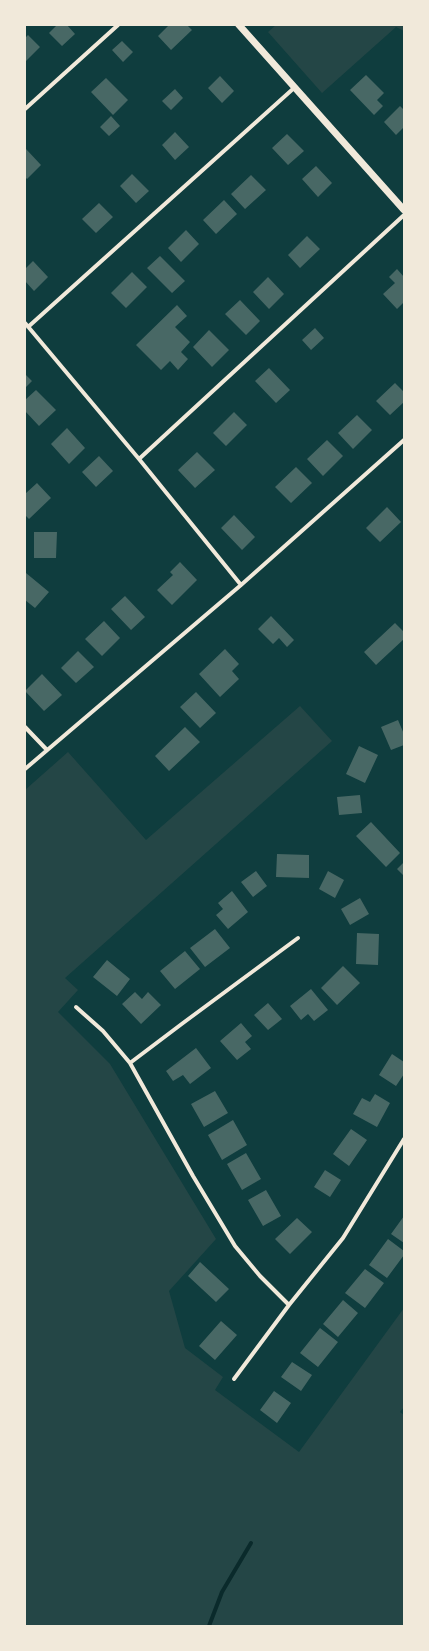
<!DOCTYPE html>
<style>
body{margin:0}
#map{position:relative;width:429px;height:1651px;overflow:hidden;background:#0f3d3e;font-family:Helvetica,sans-serif}
canvas{display:block}
.frame{position:absolute;inset:0;border:26px solid #f1e9da;pointer-events:none}
</style>
<div id="map">
<canvas width="429" height="1651"></canvas>
<div class="frame"></div>
</div>
<script>
const c = document.querySelector('canvas').getContext('2d');
c.lineJoin = 'round';
function fill(path, color) { c.fillStyle = color; c.fill(path, 'evenodd'); }
const poly = rows => new Path2D(rows.map(r => 'M' + r).join(''));
function stroke(path, color, width, dash) { c.strokeStyle = color; c.lineWidth = width; c.lineCap = dash ? 'butt' : 'round'; c.setLineDash(dash || []); c.stroke(path); }
const green = poly([
 [276,25,404,25,404,31,396,27,322,93,268,32],
 [300,706,332,741,65,978,78,990,58,1012,110,1064,216,1239,169,1291,185,1348,223,1377,215,1390,299,1452,404,1308,404,1407,400,1412,404,1415,404,1626,25,1626,25,790,68,752,146,840]
]);
const stream = poly([
 [209,1626,222,1592,251,1543]
]);
const building = poly([
 [57,25,67,25,75,34,62,46,49,33],
 [169,25,187,25,192,30,171,50,158,36],
 [28,35,40,47,25,62,25,38],
 [122,41,133,52,123,62,112,50],
 [366,75,384,93,377,100,383,106,374,115,350,90],
 [220,76,234,91,222,103,208,88],
 [106,78,128,100,113,115,91,92],
 [175,89,183,98,171,110,162,101],
 [400,106,404,110,404,127,396,135,384,122],
 [111,116,120,126,109,136,100,127],
 [175,132,189,147,175,160,162,145],
 [287,134,304,151,288,165,272,148],
 [26,149,41,165,27,179,25,177,25,151],
 [316,166,332,183,318,197,302,179],
 [132,174,149,191,136,203,120,186],
 [251,175,266,190,245,209,231,194],
 [224,200,237,214,216,234,203,220],
 [99,203,113,217,96,233,82,219],
 [186,230,199,244,181,262,168,248],
 [307,236,320,249,300,268,288,255],
 [160,256,185,281,172,293,147,268],
 [33,261,48,277,34,291,25,281,25,269],
 [397,269,404,277,404,302,397,309,383,294,395,283,389,277],
 [132,272,147,287,126,308,111,293],
 [268,277,284,294,269,309,253,292],
 [240,300,260,321,246,335,225,314],
 [177,305,187,316,175,327,190,342,181,352,188,359,178,370,170,361,161,370,136,345],
 [315,328,324,338,311,350,302,340],
 [209,330,229,350,212,367,193,347],
 [269,368,290,390,276,403,255,381],
 [25,374,32,381,25,388],
 [395,383,404,392,404,402,390,415,376,401],
 [36,390,56,410,39,426,25,411,25,400],
 [234,412,247,425,226,446,213,433],
 [357,415,372,430,353,449,338,433],
 [67,428,85,448,69,464,51,444],
 [327,440,343,456,323,476,307,459],
 [197,452,215,470,195,488,178,470],
 [99,456,113,471,96,487,82,472],
 [296,467,312,483,291,503,275,487],
 [37,483,51,498,29,519,25,515,25,494],
 [387,507,401,522,380,542,366,528],
 [234,515,255,537,242,550,221,528],
 [34,532,57,532,56,558,34,558],
 [180,562,197,580,172,605,157,590,173,575,170,572],
 [26,573,49,592,35,608,25,600,25,575],
 [125,596,145,617,131,630,111,609],
 [271,616,294,640,287,647,279,638,273,644,258,629],
 [104,621,120,638,102,656,85,639],
 [395,623,404,632,404,639,376,665,364,652],
 [225,649,239,664,232,671,239,679,220,697,199,674],
 [78,651,94,667,76,683,61,668],
 [42,674,62,695,44,711,25,691],
 [196,692,216,713,200,728,180,707],
 [398,720,404,734,404,745,391,750,381,727],
 [185,727,200,742,169,771,155,756],
 [359,746,378,755,365,783,346,774],
 [360,795,362,813,339,815,337,797],
 [371,822,400,853,386,867,356,836],
 [277,854,309,855,309,878,276,877],
 [404,862,404,876,397,869],
 [256,871,267,886,253,897,241,882],
 [328,871,344,880,335,898,319,889],
 [232,891,248,912,228,929,216,915,223,909,218,903],
 [360,898,369,914,350,925,341,909],
 [215,929,230,948,205,967,190,948],
 [357,933,379,934,378,965,356,964],
 [185,951,200,969,175,989,160,971],
 [107,960,130,979,117,996,93,977],
 [343,966,360,983,337,1005,321,988],
 [311,989,328,1010,314,1021,308,1014,301,1020,290,1006],
 [135,992,142,999,148,992,161,1005,141,1024,122,1004],
 [268,1003,282,1019,268,1030,254,1015],
 [241,1023,252,1036,245,1042,251,1049,237,1060,220,1041],
 [196,1048,211,1068,190,1084,183,1075,173,1081,166,1071],
 [392,1054,404,1062,404,1074,396,1086,379,1075],
 [215,1091,228,1113,204,1127,191,1104],
 [375,1094,390,1103,377,1127,353,1114,362,1098,370,1102],
 [233,1120,247,1145,222,1160,208,1135],
 [351,1129,367,1140,349,1166,333,1154],
 [246,1153,261,1179,242,1190,227,1164],
 [325,1170,341,1180,330,1197,314,1187],
 [266,1190,281,1216,263,1226,248,1200],
 [404,1216,404,1243,391,1234],
 [297,1218,312,1232,290,1254,275,1239],
 [388,1239,404,1251,404,1255,387,1278,369,1265],
 [200,1262,229,1289,216,1302,188,1276],
 [365,1269,384,1283,365,1308,345,1293],
 [343,1300,358,1313,338,1337,323,1324],
 [221,1321,237,1335,215,1360,199,1346],
 [320,1328,338,1342,318,1367,300,1353],
 [292,1362,312,1375,301,1391,281,1377],
 [274,1391,291,1403,277,1423,260,1410]
]);
const minor = poly([
 [25,109,118,25],
 [25,323,139,459,241,585],
 [28,327,294,88],
 [139,459,404,215],
 [25,727,47,750],
 [25,769,241,585,404,440],
 [76,1007,103,1031,130,1063,193,1176,235,1246,260,1276,289,1305],
 [130,1063,183,1023,298,938],
 [234,1379,289,1305,343,1238,404,1139]
]);
const tertiary = poly([
 [239,25,404,210]
]);
fill(green, '#244646');
stroke(stream, '#0a2a2b', 4);
fill(building, '#486865');
stroke(minor, '#f1e9da', 4);
stroke(tertiary, '#f1e9da', 7);
</script>
